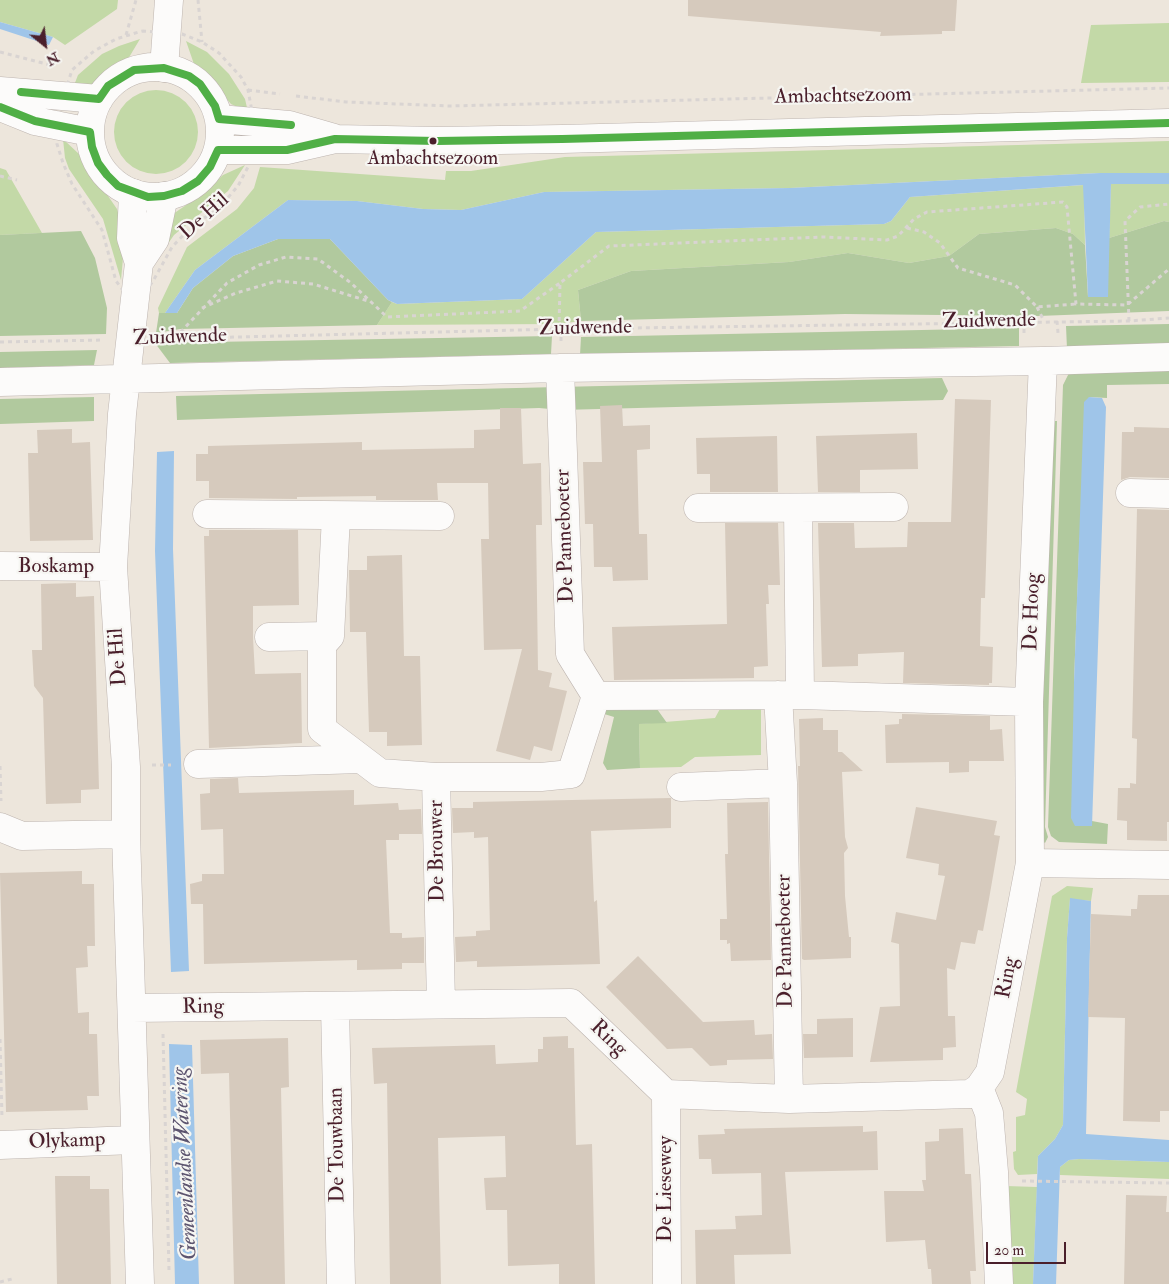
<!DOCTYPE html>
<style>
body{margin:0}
#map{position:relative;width:1169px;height:1284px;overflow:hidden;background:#ede6dc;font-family:"IM FELL Double Pica",serif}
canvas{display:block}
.north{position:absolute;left:20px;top:20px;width:50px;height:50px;-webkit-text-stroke:4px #f6f6f2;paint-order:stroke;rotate:151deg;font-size:14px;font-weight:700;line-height:20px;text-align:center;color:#4a1f2b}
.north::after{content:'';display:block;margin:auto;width:18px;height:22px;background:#4a1f2b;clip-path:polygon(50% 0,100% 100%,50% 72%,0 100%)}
.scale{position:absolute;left:986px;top:1242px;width:80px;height:22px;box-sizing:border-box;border:2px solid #4a1f2b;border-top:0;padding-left:6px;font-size:15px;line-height:18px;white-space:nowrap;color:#4a1f2b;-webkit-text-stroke:4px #f6f6f2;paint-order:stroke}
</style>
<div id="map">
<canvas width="1169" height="1284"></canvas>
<div class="north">N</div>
<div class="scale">20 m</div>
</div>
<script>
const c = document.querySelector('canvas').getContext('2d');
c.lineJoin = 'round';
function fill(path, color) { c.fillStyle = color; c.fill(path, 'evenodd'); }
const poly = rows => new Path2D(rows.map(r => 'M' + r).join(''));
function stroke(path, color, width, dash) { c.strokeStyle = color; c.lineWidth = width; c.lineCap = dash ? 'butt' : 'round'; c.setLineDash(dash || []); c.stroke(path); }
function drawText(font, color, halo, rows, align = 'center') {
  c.font = font + ' "IM FELL Double Pica",serif'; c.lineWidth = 4.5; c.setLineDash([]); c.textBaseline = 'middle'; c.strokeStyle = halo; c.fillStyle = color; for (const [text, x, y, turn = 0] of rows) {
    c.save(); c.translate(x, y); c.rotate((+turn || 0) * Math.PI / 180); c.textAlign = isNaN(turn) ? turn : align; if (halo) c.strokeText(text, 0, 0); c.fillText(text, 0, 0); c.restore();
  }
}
const green = poly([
 [0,0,118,0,117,9,65,45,53,37,0,22],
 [1169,23,1169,82,1081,83,1091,25],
 [140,39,125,64,92,84,73,88,78,75,102,54,119,46],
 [186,41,207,52,229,74,245,99,248,112,231,104,204,73,195,67],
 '114 132a42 42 0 1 1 84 0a42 42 0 1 1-84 0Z',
 [63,139,79,154,117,209,125,236,121,280,103,219,69,169,65,158],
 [1169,141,1169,173,1100,173,790,188,544,192,461,210,423,209,357,201,288,200,195,270,165,313,159,313,158,308,187,247,237,209,254,188,260,167,445,180,446,171,471,171,565,157],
 [245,165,228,191,174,235,156,261,173,214,201,195,223,175],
 [0,168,6,170,42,233,0,235],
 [1111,184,1169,184,1169,222,1164,221,1109,238],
 [1084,185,1085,245,1073,234,1056,228,979,234,949,256,909,263,848,253,789,262,631,271,578,290,581,321,557,324,377,325,392,302,397,304,522,299,596,232,884,224,891,221,910,197],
 [761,706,761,755,695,757,681,767,640,768,639,724,715,718,721,707],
 [1067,886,1093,888,1091,901,1070,899,1067,938,1063,1125,1055,1139,1038,1156,1037,1174,1018,1175,1014,1169,1013,1152,1016,1151,1016,1117,1025,1115,1027,1099,1016,1092,1052,896],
 [1079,1159,1169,1162,1169,1179,1060,1175,1060,1167,1069,1160],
 [1006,1186,1037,1187,1033,1284,1010,1284]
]);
const forest = poly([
 [1164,221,1169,222,1169,311,1038,316,845,314,581,321,578,290,631,271,789,262,848,253,909,263,949,256,979,234,1056,228,1073,234,1085,245,1088,297,1107,297,1109,238],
 [81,231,95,258,107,308,106,334,0,336,0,235],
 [278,239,330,239,388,300,392,302,377,325,180,329,156,333,159,313,177,313,193,288,233,256],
 [1169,324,1169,344,1067,349,1066,326],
 [1019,328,1019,346,580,355,581,337],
 [552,336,551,354,170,363,155,343],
 [97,350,94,365,0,368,0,352],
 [1169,371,1169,384,1107,385,1107,398,1089,397,1079,550,1074,682,1092,826,1092,821,1108,824,1107,844,1059,842,1051,836,1048,827,1063,385,1069,373],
 [942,378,948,391,943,400,561,410,539,408,177,420,176,396],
 [94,397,94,421,0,424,0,399],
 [1052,421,1057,421,1045,827,1048,837,1045,843,1040,839,1037,827],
 [602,709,657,709,667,723,639,724,640,768,607,770,603,763,614,717,601,713]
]);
const water = poly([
 [0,22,53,37,49,45,0,29],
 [1100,173,1169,173,1169,184,1111,184,1108,297,1088,297,1083,185,910,197,891,221,884,224,596,232,522,299,397,304,388,300,330,239,278,239,233,256,193,288,177,313,165,313,195,270,288,200,357,201,423,209,461,210,544,192,790,188],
 [1089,397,1102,398,1106,407,1092,826,1075,826,1071,818,1074,682,1084,402],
 [174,451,173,549,189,971,171,972,155,551,157,452],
 [1070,898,1091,901,1086,1134,1169,1140,1169,1162,1079,1159,1069,1160,1060,1167,1056,1284,1033,1284,1038,1156,1055,1139,1063,1125,1067,938],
 [169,1044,192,1045,199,1284,175,1284]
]);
const building = poly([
 [688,0,957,0,955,31,942,31,942,34,880,36,881,32,688,16],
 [955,399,991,400,985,598,981,598,980,646,993,647,992,683,989,683,989,685,903,683,904,652,858,654,858,666,822,667,818,523,854,523,855,548,907,547,908,522,951,522],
 [622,405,623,426,650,425,650,449,637,450,639,534,647,534,648,580,613,581,612,567,594,567,593,524,585,524,583,462,602,462,600,406],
 [500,408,521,408,523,464,541,463,542,525,536,525,538,670,552,673,549,687,567,691,552,751,534,746,530,760,496,751,522,649,484,650,481,539,489,539,488,483,437,483,438,500,376,500,376,496,297,497,297,499,209,498,209,481,196,481,196,454,208,454,208,446,362,442,362,450,474,448,474,430,500,429],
 [1134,427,1169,428,1169,478,1130,477,1121,480,1122,432,1134,432],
 [72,429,72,443,90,442,93,540,30,541,28,453,38,453,37,430],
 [917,433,918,469,860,470,860,492,818,492,816,436],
 [777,436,778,492,710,492,710,474,697,474,696,438],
 [1137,509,1169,510,1169,822,1167,822,1167,841,1127,840,1127,821,1117,820,1118,788,1130,788,1130,783,1136,784,1137,739,1132,738],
 [725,523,778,523,780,585,768,585,769,604,766,604,768,666,754,667,754,678,614,680,612,627,727,624],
 [209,530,298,530,299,605,253,606,253,638,255,674,301,673,302,743,209,748,204,536,209,536],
 [402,555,404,656,420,656,422,745,387,746,387,732,369,732,366,632,350,632,349,570,367,570,367,556],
 [76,583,76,597,94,596,99,789,81,790,81,803,46,804,43,698,34,686,32,650,42,650,41,584],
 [902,714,990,716,990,730,1002,729,1004,761,969,761,969,772,949,773,949,762,886,763,885,725,899,724,899,719,902,719],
 [823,718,823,730,838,730,838,752,842,752,863,771,842,772,845,837,848,848,844,853,845,896,849,937,851,937,851,958,804,960,802,959,798,766,800,766,799,719],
 [238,778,239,793,354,790,354,805,398,803,399,810,421,809,422,834,399,834,399,840,386,840,390,933,402,933,402,938,424,937,424,963,402,963,402,969,357,970,357,960,204,964,203,904,191,904,190,884,202,881,202,874,224,874,223,829,201,830,200,794,210,793,210,779],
 [671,798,671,828,591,831,594,902,597,900,600,964,477,967,477,961,456,962,455,937,476,936,476,931,490,930,488,837,474,838,474,832,453,833,452,808,473,808,473,802],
 [768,802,771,960,731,961,730,943,727,944,727,940,720,940,720,919,727,919,725,854,728,854,727,803],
 [916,807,997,821,994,835,1000,836,989,899,983,931,978,930,975,944,961,942,955,970,947,968,948,1016,955,1016,956,1047,943,1048,943,1060,870,1062,880,1007,900,1006,899,944,891,942,896,912,936,920,945,876,938,875,939,864,906,858],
 [82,871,82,884,94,884,95,946,87,946,88,967,76,968,78,1013,89,1012,89,1034,97,1034,99,1096,87,1096,88,1110,6,1112,0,873],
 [1138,895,1169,895,1169,1111,1160,1111,1160,1122,1123,1121,1125,1018,1088,1017,1091,914,1131,916,1131,909,1137,909],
 [638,956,703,1022,754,1020,755,1035,772,1034,773,1059,727,1060,727,1065,710,1066,692,1048,667,1049,606,987],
 [853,1018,853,1057,804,1058,803,1034,817,1034,817,1019],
 [568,1036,568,1048,574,1048,576,1145,592,1144,595,1284,559,1284,559,1264,508,1266,507,1210,486,1210,484,1178,506,1177,505,1136,438,1138,441,1284,390,1284,387,1083,374,1084,372,1048,495,1045,496,1064,538,1062,538,1049,543,1049,543,1037],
 [288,1038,289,1087,281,1088,285,1284,234,1284,229,1073,201,1074,200,1040],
 [863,1126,863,1132,877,1131,878,1170,785,1172,791,1254,734,1255,735,1284,696,1284,695,1230,736,1229,735,1216,762,1215,761,1173,712,1174,711,1159,699,1159,698,1135,725,1134,724,1129],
 [963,1128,965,1174,971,1174,976,1271,970,1271,971,1284,932,1284,931,1269,928,1269,925,1240,886,1242,884,1191,924,1191,922,1180,926,1180,925,1142,939,1141,939,1129],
 [55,1176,90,1176,90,1189,109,1189,111,1284,57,1284],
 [1126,1195,1167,1196,1166,1212,1169,1212,1169,1284,1124,1284]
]);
const path = poly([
 [198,0,202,42],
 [142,31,182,34,202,42,219,53,241,77,248,90,254,122,254,136,249,165,238,186,218,209,192,226,172,247,153,281,135,306,116,281,102,230,72,184,63,163,57,144,57,126,59,111,72,70,94,51,116,39,142,31],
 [126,35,136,0],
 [0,52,54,66],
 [248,90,280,94],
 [296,96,346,102,450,106,1169,88],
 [0,176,17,180],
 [907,228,924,232,940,243,958,268,1015,285,1037,307,1076,304],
 [1037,307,1044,321],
 [202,308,236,293,277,281,313,284,368,301],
 [1024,321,1024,333],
 [1057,321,1058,333],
 [1129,321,1125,221,1140,207,1169,204],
 [559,329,560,283,609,246,823,237,887,240,898,236,914,219,927,212,1063,202,1067,207,1076,304,1127,305,1169,269],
 [175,338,227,283,259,265,286,257,318,259,351,283,387,317,520,311,560,283],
 [158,339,559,329,1129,321,1169,318],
 [561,341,561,329],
 [0,342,104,340],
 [152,765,171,765],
 [0,766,1,801],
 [163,1034,169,1270],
 [0,1039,2,1119],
 [1022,1181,1169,1183],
 [0,1282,12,1279]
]);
const street = poly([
 [164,68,169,0],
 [133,193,131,238,139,263,122,414,113,567,126,767,126,834,140,1284],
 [139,263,155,239,164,196],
 [560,368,570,654,596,696],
 [0,382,560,368,1043,361,1169,357],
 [1130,493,1169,494],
 [698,508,894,507],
 [798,508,800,695],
 [207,514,440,516],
 [336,516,330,636,322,645,322,729,380,773,436,777,441,1004],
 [0,566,113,567],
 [269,637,330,636],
 [778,695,783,783,789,1099],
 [198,764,361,759],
 [436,777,541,777,571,774,596,696,800,695,1029,702],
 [681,787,783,783],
 [0,827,22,836,126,834],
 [1030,863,1029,702,1043,361],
 [335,1006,341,1284],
 [132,1008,571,1003,666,1094,789,1099,970,1094,979,1088,990,1072,1030,863,1169,865],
 [979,1088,989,1113,994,1172,999,1284],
 [666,1094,667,1284],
 [0,1145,134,1140]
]);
const secondary = poly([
 '90 132a65 65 0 1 1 130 0a65 65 0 1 1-130 0Z',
 [0,91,99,99],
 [0,107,35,121,90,132],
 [219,119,289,125,334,138],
 [218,150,287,150,335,139,437,141,562,139,1169,123]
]);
const bus1 = poly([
 [21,92,99,99,108,86,134,70,164,68,189,76,200,84,215,106,219,119,291,125],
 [0,107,35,121,90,132,92,147,98,163,107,175,118,186,148,197,164,196,182,191,198,181,210,167,218,150,287,150,335,139,437,141,562,139,1169,123]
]);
const markers = [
 [433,141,4.5,"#4a1f2b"]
];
const busNames = [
 ["Ambachtsezoom",433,160]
];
const streetNames = [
 ["Ambachtsezoom",843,97,-1],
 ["De Hil",205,217,-42],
 ["Zuidwende",989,322,-1],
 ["Zuidwende",585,329,-1],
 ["Zuidwende",180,338,-2],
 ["De Panneboeter",566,536,-92],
 ["Boskamp",56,567],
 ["De Hoog",1033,612,-88],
 ["De Hil",119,657,-94],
 ["De Brouwer",438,851,-91],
 ["De Panneboeter",786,941,-91],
 ["Ring",1008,978,-79],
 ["Ring",203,1008,-1],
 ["Ring",608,1039,44],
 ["Olykamp",67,1142,-2],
 ["De Touwbaan",338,1145,-91],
 ["De Liesewey",666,1189,-90]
];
const waterNames = [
 ["Gemeenlandse Watering",186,1164,-93]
];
fill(green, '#c3d9a7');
fill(forest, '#b1c99e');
fill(water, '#9fc5e9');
fill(building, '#d6cabd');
stroke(street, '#bdb4af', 29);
stroke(secondary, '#bdb4af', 29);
stroke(path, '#d9d4d2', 3, [4, 4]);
stroke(street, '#fcfbfa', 28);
stroke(secondary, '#fcfbfa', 28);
stroke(bus1, '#50af46', 8);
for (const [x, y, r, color] of markers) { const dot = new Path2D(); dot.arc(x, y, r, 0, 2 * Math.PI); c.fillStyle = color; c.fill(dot); stroke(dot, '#f6f6f2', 2); }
drawText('20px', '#4a1f2b', '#f6f6f2', busNames);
drawText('21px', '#4a1f2b', '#f6f6f2', streetNames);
drawText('italic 22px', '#5c546f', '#f6f6f2', waterNames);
</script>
